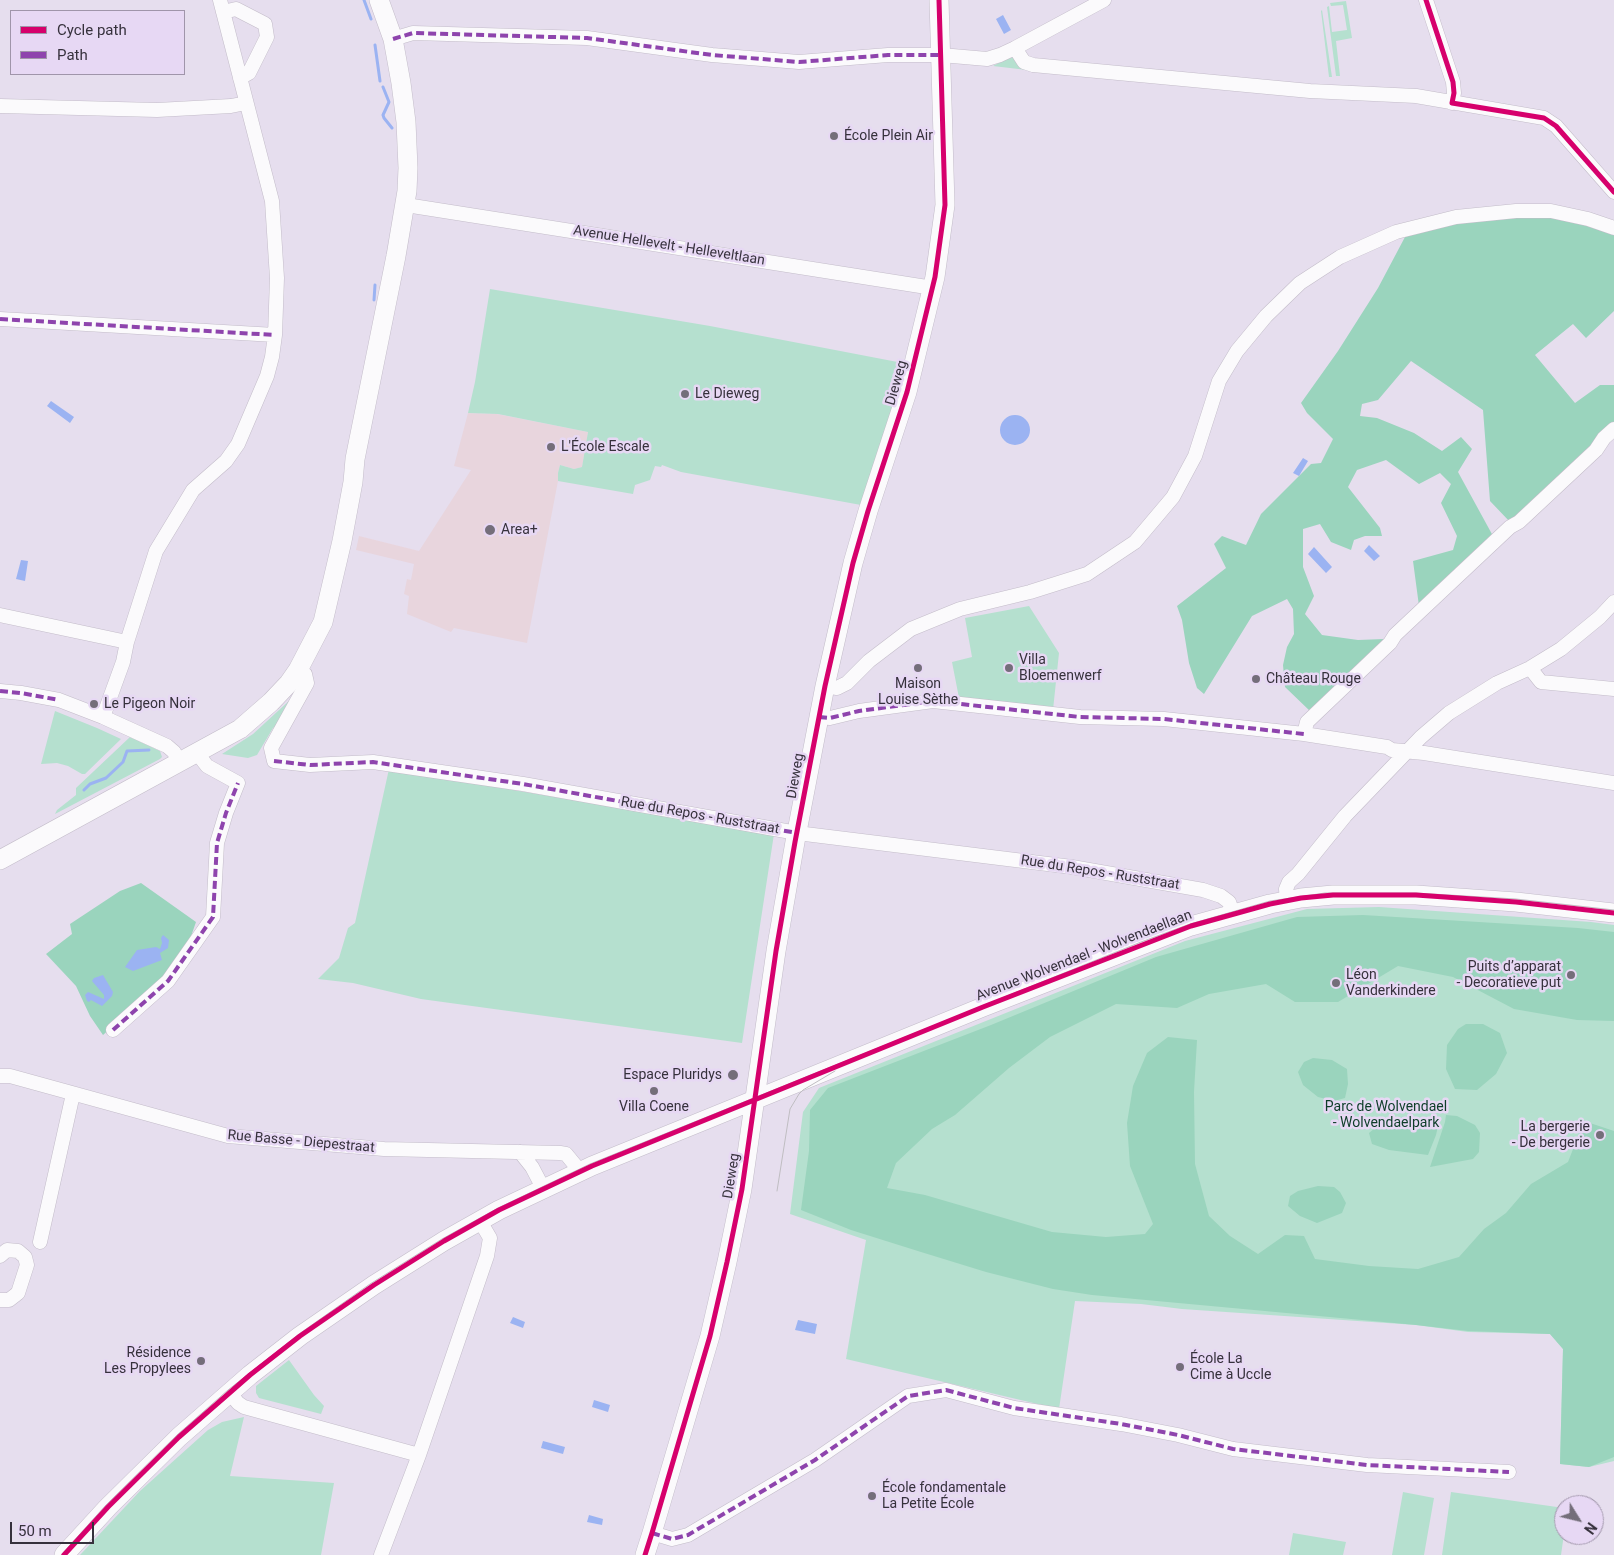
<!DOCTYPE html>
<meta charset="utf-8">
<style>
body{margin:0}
#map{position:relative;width:1614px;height:1555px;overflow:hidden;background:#e6deee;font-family:Roboto,sans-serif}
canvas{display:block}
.legend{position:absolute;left:10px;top:10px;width:175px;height:65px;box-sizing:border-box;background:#e7d8f4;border:1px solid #a095aa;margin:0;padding:6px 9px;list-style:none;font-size:15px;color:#36313c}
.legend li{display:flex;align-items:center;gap:10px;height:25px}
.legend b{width:25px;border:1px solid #a095aa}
.north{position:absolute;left:1554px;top:1495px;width:50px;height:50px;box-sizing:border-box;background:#e7d8f4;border:1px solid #a095aa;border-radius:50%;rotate:126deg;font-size:14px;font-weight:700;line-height:20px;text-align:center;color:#36313c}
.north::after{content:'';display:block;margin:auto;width:18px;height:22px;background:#746e7a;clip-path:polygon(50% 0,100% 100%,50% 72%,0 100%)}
.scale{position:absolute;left:10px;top:1522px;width:84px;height:22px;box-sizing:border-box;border:2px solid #36313c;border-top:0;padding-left:6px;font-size:15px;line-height:18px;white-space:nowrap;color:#36313c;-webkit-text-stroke:4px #e7d8f4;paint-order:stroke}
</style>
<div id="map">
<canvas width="1614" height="1555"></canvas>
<ul class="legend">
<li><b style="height:6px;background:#d6006c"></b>Cycle path</li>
<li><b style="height:6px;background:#8e44ad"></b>Path</li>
</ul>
<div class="north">N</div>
<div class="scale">50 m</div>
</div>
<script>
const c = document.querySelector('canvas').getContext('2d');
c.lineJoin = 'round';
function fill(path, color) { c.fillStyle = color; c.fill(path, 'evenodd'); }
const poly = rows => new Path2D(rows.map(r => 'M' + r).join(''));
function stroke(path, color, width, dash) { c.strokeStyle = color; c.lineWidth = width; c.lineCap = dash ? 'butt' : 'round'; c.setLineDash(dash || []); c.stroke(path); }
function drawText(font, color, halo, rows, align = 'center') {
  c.font = font + ' Roboto,sans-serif'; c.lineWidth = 5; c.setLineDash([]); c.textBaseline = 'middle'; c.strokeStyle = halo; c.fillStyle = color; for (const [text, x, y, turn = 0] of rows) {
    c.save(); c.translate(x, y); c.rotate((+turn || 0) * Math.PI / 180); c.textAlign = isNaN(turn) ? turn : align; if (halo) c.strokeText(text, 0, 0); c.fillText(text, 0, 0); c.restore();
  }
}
const medical = poly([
 [468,413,497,414,588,432,582,467,574,469,560,465,558,473,558,481,527,643,454,628,451,632,407,614,409,596,404,594,407,579,411,580,414,564,356,550,359,536,419,551,471,470,454,466]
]);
const green = poly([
 [1346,1,1352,38,1336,41,1340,76,1336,76,1327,7,1329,6,1332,32,1347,30,1343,5,1331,6,1330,3],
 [1322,10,1332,77,1329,77,1321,11],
 [1010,57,1013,57,1027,70,993,66],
 [490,289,710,326,908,364,861,505,681,472,662,465,661,467,655,466,650,480,635,485,633,494,558,481,558,473,560,465,574,469,582,467,588,432,498,414,468,413,475,382],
 [1029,606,1059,653,1053,710,959,698,952,662,972,657,965,618],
 [291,699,277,726,273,728,257,755,248,758,222,754,253,734],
 [55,711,97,728,121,739,85,774,82,774,68,766,57,763,41,764],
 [130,737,160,751,162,757,160,759,55,814,57,810,76,795,76,788],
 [389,769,774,834,742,1043,421,999,353,983,318,979,339,958,348,928,355,923],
 [1379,907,1591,922,1614,925,1614,1461,1589,1467,1560,1464,1563,1349,1550,1334,1468,1332,1416,1325,1182,1309,1141,1304,1075,1301,1059,1409,846,1359,866,1240,790,1214,803,1112,819,1088,1185,941,1307,909],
 [289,1360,314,1395,324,1406,321,1414,259,1398,256,1393,256,1386],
 [244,1417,230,1476,334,1483,321,1555,80,1555,140,1491,208,1430,222,1422],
 [1403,1492,1434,1498,1424,1555,1392,1555],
 [1451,1492,1564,1508,1564,1534,1561,1555,1442,1555],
 [1293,1533,1346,1542,1343,1555,1289,1555]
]);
const forest = poly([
 [1554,217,1614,233,1614,311,1586,338,1573,324,1535,355,1575,403,1600,385,1614,385,1614,422,1595,439,1589,451,1510,522,1490,501,1483,410,1411,361,1378,400,1362,404,1360,416,1377,418,1414,433,1442,451,1461,437,1472,449,1458,472,1493,536,1419,606,1413,561,1453,550,1457,536,1441,503,1451,484,1440,473,1419,484,1386,460,1357,470,1348,487,1380,528,1382,536,1365,536,1354,540,1351,550,1331,542,1320,524,1303,529,1303,567,1314,596,1305,614,1322,635,1358,640,1384,639,1380,647,1311,712,1285,687,1283,665,1287,647,1294,634,1293,609,1287,599,1252,616,1204,694,1197,688,1189,663,1182,620,1177,606,1226,568,1214,544,1222,536,1246,545,1261,514,1311,464,1321,463,1333,439,1307,413,1301,403,1338,351,1378,288,1405,237,1420,229,1475,219],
 [141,883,196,922,187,948,160,984,103,1035,90,1016,76,986,46,954,72,934,70,924,120,891],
 [1363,915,1578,928,1614,932,1614,1021,1577,1020,1514,1009,1453,977,1398,966,1338,1002,1295,1002,1266,984,1209,994,1177,1008,1116,1004,1050,1037,1009,1068,955,1115,932,1129,896,1163,887,1188,925,1195,1052,1232,1106,1237,1145,1234,1153,1224,1130,1166,1127,1123,1133,1086,1147,1053,1168,1037,1197,1040,1194,1092,1195,1164,1209,1216,1230,1236,1258,1254,1285,1235,1304,1236,1315,1259,1369,1266,1418,1269,1459,1257,1484,1229,1506,1213,1531,1184,1568,1162,1584,1121,1614,1131,1614,1457,1589,1467,1560,1464,1563,1349,1550,1334,1468,1331,1416,1325,1092,1295,1053,1289,986,1272,921,1252,851,1230,801,1210,809,1151,810,1110,828,1088,991,1025,1156,957,1297,917],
 [1466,1024,1483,1024,1500,1033,1507,1053,1496,1074,1477,1090,1455,1089,1446,1069,1447,1045,1458,1029],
 [1313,1058,1332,1060,1347,1069,1348,1084,1345,1098,1334,1101,1318,1097,1303,1085,1298,1072,1304,1062],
 [1446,1115,1457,1116,1475,1125,1480,1133,1479,1152,1473,1159,1430,1167,1445,1122],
 [1415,1117,1439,1122,1436,1135,1428,1155,1389,1150,1372,1144,1369,1133,1380,1124,1394,1118],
 [1318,1186,1334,1187,1340,1192,1346,1203,1342,1213,1317,1223,1300,1216,1288,1206,1290,1196,1298,1191]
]);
const water = poly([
 [1003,15,1011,30,1004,34,996,19],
 [51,401,74,417,70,423,47,406],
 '1000 430a15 15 0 1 1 30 0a15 15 0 1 1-30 0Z',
 [1303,458,1308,461,1299,476,1293,473],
 [1369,545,1380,556,1374,561,1364,551],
 [1314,547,1332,567,1326,573,1308,554],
 [21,560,28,561,25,581,16,579],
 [163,935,169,940,168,948,160,953,162,960,133,971,125,967,137,950,156,947,160,949,162,943,161,938],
 [103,975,113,992,112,996,102,1006,91,1000,89,1002,87,1001,85,995,88,992,104,999,104,995,92,981,94,978],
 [513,1317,525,1322,523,1328,510,1323],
 [798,1320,817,1324,815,1334,795,1330],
 [594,1400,610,1405,608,1412,592,1407],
 [543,1441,565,1447,563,1454,541,1448],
 [589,1515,603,1519,602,1525,587,1522]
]);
const stream = poly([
 [364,0,371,19],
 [375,45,380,81],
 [383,87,389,102,383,115,384,118,392,128],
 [374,300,375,285],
 [84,790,90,784,106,778,123,762,127,751,149,750]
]);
const street = poly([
 [1426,0,1453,82,1454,93,1452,103],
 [223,12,236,9,265,24,267,37,249,73,240,78],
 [393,39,413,33,587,38,712,55,799,62,888,55,941,55,987,59,1000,55,1015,48,1104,0],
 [1015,48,1024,62,1033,65,1310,91,1416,96,1544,118,1556,126,1614,192],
 [0,106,157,110,231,106,246,103],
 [406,205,933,288],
 [0,319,275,335],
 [0,615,127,642],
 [1530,668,1541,682,1614,689],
 [298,670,305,674,307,683,271,748,274,761,310,765,373,762,523,784,797,833,1072,867,1203,890,1221,896,1229,902,1233,913],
 [825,686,837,688,847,683,869,661,911,629,960,609,1030,592,1087,574,1135,542,1173,497,1195,456,1219,381,1237,351,1266,316,1300,283,1340,257,1396,232,1456,217,1516,211,1551,211,1588,219,1614,228],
 [0,691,21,693,59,700,103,717,167,746,174,752,179,762],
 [103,717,123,662,127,642,156,551,193,490,226,461,238,444,267,376,272,357,275,335,277,278,272,201,220,0],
 [819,717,830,718,859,711,933,701,1080,717,1164,719,1304,734,1387,747,1392,750,1424,753,1614,783],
 [1304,734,1307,722,1390,643,1395,635,1510,527,1519,522,1596,450,1604,438,1614,429],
 [1287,900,1286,889,1289,882,1298,874,1345,816,1421,737,1449,713,1497,683,1530,668,1561,649,1600,617,1614,602],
 [113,1030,168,981,213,917,217,843,226,813,238,783,207,766,197,753],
 [0,1076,10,1076,228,1136,384,1149,560,1153,566,1154,580,1171],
 [520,1152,532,1167,543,1188],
 [40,1242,73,1094],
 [0,1256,7,1250,18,1251,25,1257,27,1265,18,1293,9,1300,0,1300],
 [230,1393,238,1403,244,1407,419,1455],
 [652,1533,672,1539,688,1535,815,1460,908,1396,946,1390,1014,1408,1121,1424,1178,1435,1233,1449,1367,1465,1509,1472],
 [381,1555,419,1455,487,1256,490,1238,480,1221]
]);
const secondary = poly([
 [0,860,240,729,271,702,289,683,298,670,323,622,342,541,353,482,355,459,396,256,407,191,408,168,406,122,401,83,393,39,379,0],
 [64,1555,108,1507,179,1437,250,1375,300,1336,374,1285,444,1241,499,1210,592,1166,983,1007,1191,926,1270,904,1301,898,1333,895,1416,895,1516,902,1614,913],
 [645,1555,652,1533,710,1336,727,1262,742,1189,776,951,795,842,825,686,853,563,868,511,907,392,935,277,945,205,939,0]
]);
const tram = poly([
 [777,1191,790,1109,799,1094,803,1090,835,1071],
 [61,1555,106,1505,177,1435,228,1390,299,1334,370,1284,442,1239,498,1208,590,1164,1141,942,1190,924,1270,901,1325,893,1415,893,1516,899,1614,910]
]);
const quiet = poly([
 [393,39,413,33,587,38,712,55,799,62,888,55,941,55],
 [0,319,275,335],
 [0,691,21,693,59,700],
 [819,717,830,718,859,711,933,701,1080,717,1164,719,1304,734],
 [274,761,310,765,373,762,523,784,797,833],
 [113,1030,168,981,213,917,217,843,226,813,238,783],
 [652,1533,672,1539,688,1535,815,1460,908,1396,946,1390,1014,1408,1121,1424,1178,1435,1233,1449,1367,1465,1509,1472]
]);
const cycleway = poly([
 [1426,0,1453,82,1454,93,1452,103,1544,118,1556,126,1614,192],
 [64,1555,108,1507,179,1437,250,1375,300,1336,374,1285,444,1241,499,1210,592,1166,983,1007,1191,926,1270,904,1301,898,1333,895,1416,895,1516,902,1614,913],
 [645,1555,652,1533,710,1336,727,1262,742,1189,776,951,795,842,825,686,853,563,868,511,907,392,935,277,945,205,939,0]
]);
const markers = [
 [834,136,5,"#746e7a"],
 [685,394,5,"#746e7a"],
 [551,447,5,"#746e7a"],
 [490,530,6,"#746e7a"],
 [918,668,5,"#746e7a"],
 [1009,668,5,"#746e7a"],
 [1256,679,5,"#746e7a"],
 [94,704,5,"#746e7a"],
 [1571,975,5,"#746e7a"],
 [1336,983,5,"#746e7a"],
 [733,1075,6,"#746e7a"],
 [654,1091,5,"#746e7a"],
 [1600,1135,5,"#746e7a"],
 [201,1361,5,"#746e7a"],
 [1180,1367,5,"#746e7a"],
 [872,1496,5,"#746e7a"]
];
const poiNames = [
 ["École Plein Air",844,136],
 ["Le Dieweg",695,394],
 ["L'École Escale",561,447],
 ["Area+",501,530],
 ["Villa",1019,660],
 ["Bloemenwerf",1019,676],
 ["Château Rouge",1266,679],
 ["Maison",918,684,"center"],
 ["Louise Sèthe",918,700,"center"],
 ["Le Pigeon Noir",104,704],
 ["Puits d’apparat",1561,967,"right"],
 ["- Decoratieve put",1561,983,"right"],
 ["Léon",1346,975],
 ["Vanderkindere",1346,991],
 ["Espace Pluridys",722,1075,"right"],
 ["Villa Coene",654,1107,"center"],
 ["La bergerie",1590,1127,"right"],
 ["- De bergerie",1590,1143,"right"],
 ["Résidence",191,1353,"right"],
 ["Les Propylees",191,1369,"right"],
 ["École La",1190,1359],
 ["Cime à Uccle",1190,1375],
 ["École fondamentale",882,1488],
 ["La Petite École",882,1504]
];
const streetNames = [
 ["Avenue Hellevelt - Helleveltlaan",669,246,9],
 ["Dieweg",897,383,-74],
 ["Dieweg",796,776,-80],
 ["Rue du Repos - Ruststraat",700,816,10],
 ["Rue du Repos - Ruststraat",1100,873,9],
 ["Avenue Wolvendael - Wolvendaellaan",1084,956,-21],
 ["Rue Basse - Diepestraat",301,1142,5],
 ["Dieweg",732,1176,-81]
];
const parkNames = [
 ["Parc de Wolvendael",1386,1107],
 ["- Wolvendaelpark",1386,1123]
];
fill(medical, '#e8d5dd');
fill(green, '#b5e0cf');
fill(forest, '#9ad4bd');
fill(water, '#9bb3f2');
stroke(stream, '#9bb3f2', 3);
stroke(street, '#c3bcc9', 15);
stroke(secondary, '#c3bcc9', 20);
stroke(street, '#fbfafc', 14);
stroke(secondary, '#fbfafc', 19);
stroke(tram, '#bfbdc1', 1);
stroke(quiet, '#8e44ad', 4, [8, 4]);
stroke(cycleway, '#d6006c', 5);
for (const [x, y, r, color] of markers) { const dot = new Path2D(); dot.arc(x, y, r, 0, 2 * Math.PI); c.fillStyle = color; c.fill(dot); stroke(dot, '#e7d8f4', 2); }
drawText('14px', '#36313c', '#e7d8f4', poiNames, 'left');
drawText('14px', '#36313c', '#e7d8f4', streetNames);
drawText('14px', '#0d3d28', '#e7d8f4', parkNames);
</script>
